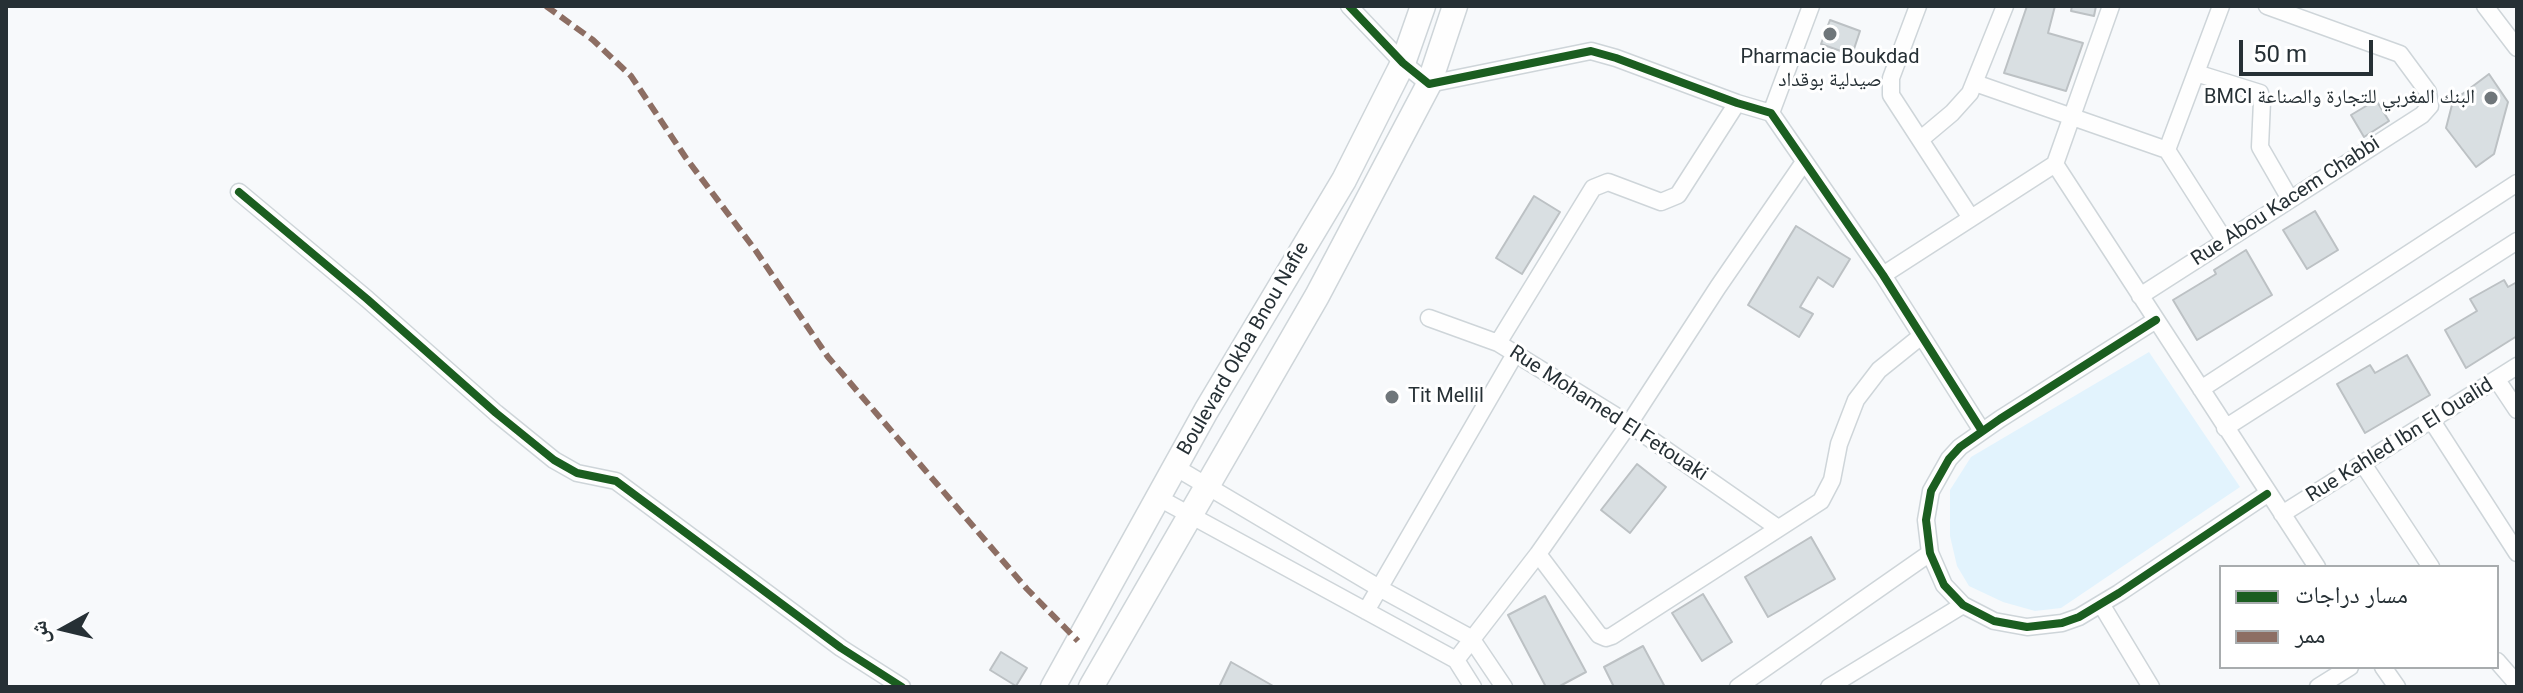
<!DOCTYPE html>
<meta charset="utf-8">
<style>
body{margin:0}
#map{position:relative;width:2523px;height:693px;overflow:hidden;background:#f7f9fb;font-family:Roboto,"Noto Naskh Arabic",sans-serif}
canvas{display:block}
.frame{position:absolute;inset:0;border:8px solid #263035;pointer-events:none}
.legend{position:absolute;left:2219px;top:565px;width:280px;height:104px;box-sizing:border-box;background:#fff;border:2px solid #a8acae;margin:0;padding:10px 14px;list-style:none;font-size:24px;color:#263035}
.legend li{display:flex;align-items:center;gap:16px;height:40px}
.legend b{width:40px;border:2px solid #a8acae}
.north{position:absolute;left:24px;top:589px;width:80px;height:80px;-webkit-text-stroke:6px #fff;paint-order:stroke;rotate:262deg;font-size:22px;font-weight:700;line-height:32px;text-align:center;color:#263035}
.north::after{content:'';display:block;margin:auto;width:28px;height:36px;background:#263035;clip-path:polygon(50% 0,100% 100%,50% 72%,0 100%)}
.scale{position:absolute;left:2239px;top:40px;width:134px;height:36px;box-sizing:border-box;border:4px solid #263035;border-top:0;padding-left:10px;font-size:24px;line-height:28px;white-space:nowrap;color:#263035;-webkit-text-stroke:6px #fff;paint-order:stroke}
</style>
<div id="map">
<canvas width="2523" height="693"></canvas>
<div class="frame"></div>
<ul class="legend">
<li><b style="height:10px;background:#1b5e20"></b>مسار دراجات</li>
<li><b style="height:10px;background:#8d6e63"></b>ممر</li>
</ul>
<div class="north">ش</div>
<div class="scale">50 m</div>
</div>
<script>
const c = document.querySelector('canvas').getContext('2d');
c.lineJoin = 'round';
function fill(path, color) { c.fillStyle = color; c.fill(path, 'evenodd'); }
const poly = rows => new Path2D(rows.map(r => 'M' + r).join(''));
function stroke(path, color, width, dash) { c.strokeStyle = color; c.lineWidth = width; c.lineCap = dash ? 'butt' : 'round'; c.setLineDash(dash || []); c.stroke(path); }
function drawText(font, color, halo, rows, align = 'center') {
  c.font = font + ' Roboto,"Noto Naskh Arabic",sans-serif'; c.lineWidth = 6; c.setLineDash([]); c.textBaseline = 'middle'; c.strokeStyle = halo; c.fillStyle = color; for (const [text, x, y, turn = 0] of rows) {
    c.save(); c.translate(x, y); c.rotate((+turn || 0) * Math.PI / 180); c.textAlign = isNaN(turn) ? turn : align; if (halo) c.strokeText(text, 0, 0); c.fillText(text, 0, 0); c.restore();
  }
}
const green = poly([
 [2149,352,2240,487,2061,608,2035,611,2003,602,1969,586,1957,566,1950,536,1950,490,1971,457]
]);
const building = poly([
 [2027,6,2055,6,2048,33,2083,43,2066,91,2004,73,2027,6],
 [2072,6,2096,6,2094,16,2071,11,2072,6],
 [1830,20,1860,31,1852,55,1821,44,1830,20],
 [2489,74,2508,102,2494,154,2476,167,2446,128,2453,101,2489,74],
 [2376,100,2389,121,2364,137,2351,115,2376,100],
 [1534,196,1560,212,1522,274,1496,258,1534,196],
 [2315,211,2338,250,2307,269,2283,230,2315,211],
 [1796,226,1850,259,1833,287,1818,277,1800,307,1813,314,1799,337,1748,305,1796,226],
 [2246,250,2272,295,2197,340,2173,300,2216,274,2214,270,2246,250],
 [2504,280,2508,287,2517,282,2517,336,2466,368,2445,330,2477,311,2470,299,2504,280],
 [2407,355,2430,395,2365,433,2337,384,2370,365,2375,373,2407,355],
 [1637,464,1666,487,1630,533,1601,510,1637,464],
 [1811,537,1835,579,1768,617,1745,577,1811,537],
 [1703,594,1732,642,1702,661,1672,613,1703,594],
 [1545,596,1586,672,1558,687,1546,687,1508,615,1545,596],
 [1643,646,1665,687,1614,687,1604,667,1643,646],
 [1001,652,1027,668,1016,686,990,670,1001,652],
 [1231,662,1275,687,1219,687,1231,662]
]);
const street = poly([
 [1349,6,1403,63,1429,84,1591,51,1616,58,1737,103,1771,113,1883,275,1982,431],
 [1918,6,1891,78,1891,95,1971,218],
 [2485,6,2517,48],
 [2196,73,2260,93,2262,101,2260,147,2290,199],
 [1975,83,2167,150,2225,241],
 [1771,113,1811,6],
 [1921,139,1952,113,1970,93,2005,6],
 [2167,150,2221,6],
 [2055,164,2317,567],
 [2055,164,2111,6],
 [239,192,367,299,496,413,554,460,577,473,616,481,841,648,902,687],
 [1883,275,2055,164],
 [2140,296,2422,115,2430,106,2428,92,2400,54,2267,6],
 [1429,318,1498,343,1629,424,1778,528],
 [2156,320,2000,419,1960,447,1949,459,1931,491,1926,520,1930,553,1944,585,1963,605,1994,621,2027,627,2062,623,2079,617,2119,593,2267,494],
 [1498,343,1593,188,1608,182,1661,202,1678,195,1737,103],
 [2497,380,2517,410],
 [2201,389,2517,183],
 [2432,421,2517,553],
 [2225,428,2517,241],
 [2363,464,2431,567],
 [1175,467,1379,588,1471,638,1504,687],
 [1157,497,1456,660,1473,687],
 [2282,514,2517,366],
 [1538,554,1599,635,1606,638,1612,636,1821,501,1832,480,1839,444,1856,400,1879,370,1920,337],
 [2101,604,2151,687],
 [1366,611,1515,354],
 [1456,660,1538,554,1629,424,1718,287,1804,162],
 [2497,661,2517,684],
 [2383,667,2397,687],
 [1738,687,1930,553],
 [1829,687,1963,605],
 [2318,687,2350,667]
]);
const secondary = poly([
 [1053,687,1206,411,1344,180,1403,63,1423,6],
 [1091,687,1317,296,1429,84,1455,6]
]);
const quiet = poly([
 [546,6,593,40,631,76,686,158,756,251,828,357,1027,589,1078,641]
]);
const cycleway = poly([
 [1349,6,1403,63,1429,84,1591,51,1616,58,1737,103,1771,113,1883,275,1982,431],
 [239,192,367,299,496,413,554,460,577,473,616,481,841,648,902,687],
 [2156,320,2000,419,1960,447,1949,459,1931,491,1926,520,1930,553,1944,585,1963,605,1994,621,2027,627,2062,623,2079,617,2119,593,2267,494]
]);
const markers = [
 [1830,34,8,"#6f767a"],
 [2491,98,8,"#6f767a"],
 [1392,397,8,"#6f767a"]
];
const poiNames = [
 ["Pharmacie Boukdad",1830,58],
 ["صيدلية بوقداد",1830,81],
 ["BMCI البنك المغربي للتجارة والصناعة",2475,98,"right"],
 ["Tit Mellil",1408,397,"left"]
];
const streetNames = [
 ["Rue Abou Kacem Chabbi",2286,202,-33],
 ["Boulevard Okba Bnou Nafie",1244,349,-60],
 ["Rue Mohamed El Fetouaki",1608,414,33],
 ["Rue Kahled Ibn El Oualid",2400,441,-32]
];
fill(green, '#e2f3fd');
fill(building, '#d9dfe2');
stroke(building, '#bcc1c4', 2);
stroke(street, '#ced5d9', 19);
stroke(secondary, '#ced5d9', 27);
stroke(street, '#fefefe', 16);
stroke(secondary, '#fefefe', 24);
stroke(quiet, '#8d6e63', 6, [12, 6]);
stroke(cycleway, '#1b5e20', 8);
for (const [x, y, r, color] of markers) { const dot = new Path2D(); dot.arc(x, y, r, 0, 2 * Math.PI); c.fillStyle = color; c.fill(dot); stroke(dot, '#fff', 3); }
drawText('20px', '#263035', '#fff', poiNames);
drawText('20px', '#263035', '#fff', streetNames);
</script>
